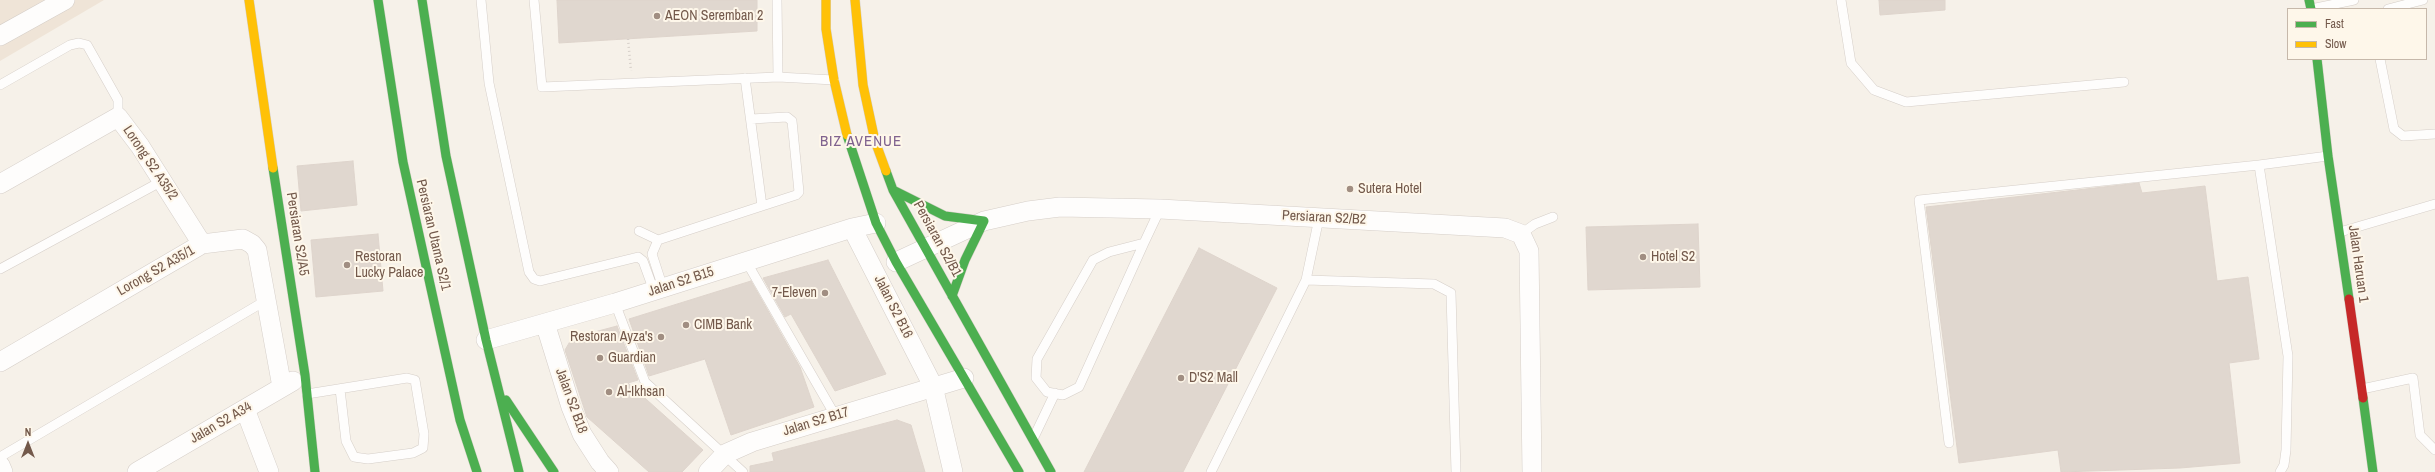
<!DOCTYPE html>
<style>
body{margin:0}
#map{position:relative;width:2435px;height:472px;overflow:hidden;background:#f6f1e9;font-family:"Archivo Narrow",sans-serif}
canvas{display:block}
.legend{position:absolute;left:2287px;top:8px;width:140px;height:52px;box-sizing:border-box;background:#fef7ea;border:1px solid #c6b8aa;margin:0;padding:5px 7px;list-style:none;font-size:12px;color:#73594b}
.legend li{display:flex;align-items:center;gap:8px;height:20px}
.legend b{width:20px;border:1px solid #c6b8aa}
.north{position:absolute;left:8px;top:424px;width:40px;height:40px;-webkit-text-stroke:3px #fef7ea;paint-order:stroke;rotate:0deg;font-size:11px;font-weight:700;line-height:16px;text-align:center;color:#73594b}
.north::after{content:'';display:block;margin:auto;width:14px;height:18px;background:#73594b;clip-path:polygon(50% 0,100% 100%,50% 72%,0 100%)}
</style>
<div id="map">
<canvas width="2435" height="472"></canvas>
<ul class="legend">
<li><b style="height:5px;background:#4caf50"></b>Fast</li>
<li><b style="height:5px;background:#ffc107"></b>Slow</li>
</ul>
<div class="north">N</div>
</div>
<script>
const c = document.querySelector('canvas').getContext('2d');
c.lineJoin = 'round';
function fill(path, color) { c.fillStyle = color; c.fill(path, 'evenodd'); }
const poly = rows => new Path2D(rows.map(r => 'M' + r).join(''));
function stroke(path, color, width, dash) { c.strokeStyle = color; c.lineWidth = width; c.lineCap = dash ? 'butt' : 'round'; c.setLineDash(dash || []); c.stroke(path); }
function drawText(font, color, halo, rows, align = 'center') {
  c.font = font + ' "Archivo Narrow",sans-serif'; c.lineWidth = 4; c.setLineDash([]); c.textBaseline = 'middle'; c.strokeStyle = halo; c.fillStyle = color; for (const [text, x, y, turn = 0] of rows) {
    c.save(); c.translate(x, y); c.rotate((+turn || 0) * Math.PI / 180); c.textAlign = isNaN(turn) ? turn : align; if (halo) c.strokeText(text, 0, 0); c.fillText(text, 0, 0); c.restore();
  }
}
const residential = poly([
 [0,0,104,0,0,61]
]);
const building = poly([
 [557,0,757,0,757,31,559,43,557,0],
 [1879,0,1945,0,1945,10,1880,15,1879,0],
 [353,161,357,205,301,211,297,166,353,161],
 [2139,183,2142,193,2205,186,2217,281,2248,277,2259,359,2229,363,2240,463,2180,468,2061,472,2058,450,1959,463,1926,207,2139,183],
 [1698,224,1700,287,1588,290,1586,227,1698,224],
 [378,234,383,291,316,297,311,240,378,234],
 [1199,248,1277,288,1183,472,1084,472,1199,248],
 [828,260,886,374,835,391,791,314,785,317,763,278,828,260],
 [751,281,800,367,814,407,731,435,705,359,649,376,629,319,751,281],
 [617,326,638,380,628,383,703,450,682,472,649,472,587,417,565,350,572,338,617,326],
 [897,420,911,425,925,472,750,472,750,466,774,461,772,453,897,420]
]);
const path = poly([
 [628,39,631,71]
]);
const lane = poly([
 [481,0,489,83,529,272,534,279,540,281,638,257,643,261,654,291],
 [534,0,542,87,778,77,834,80],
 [777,0,778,77],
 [1841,0,1851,63,1874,90,1906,102,2124,82],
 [2311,9,2354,0],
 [2388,9,2423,0],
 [2380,59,2394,129,2403,136,2435,134],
 [0,85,70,45,79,43,87,45,118,100,118,117],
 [751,119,787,117,792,121,799,192,796,195,762,206],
 [639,231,658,240,762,206,745,78],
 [2340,232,2435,204],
 [1521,234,1535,224,1553,217],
 [658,240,652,254,663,288],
 [1144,243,1109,252,1093,260,1037,359,1036,378,1047,392,1063,395,1079,387,1144,243,1160,209],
 [746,261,836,417],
 [0,269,162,181],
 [1306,280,1434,284,1451,293,1456,472],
 [615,303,645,382,743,472],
 [2362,389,2413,378,2420,435,2435,450],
 [307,394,407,378,415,380,424,434,423,448,413,453,368,459,354,457,346,441,340,389],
 [1034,437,1055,393],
 [1949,443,1919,200,2259,165],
 [0,457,265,301],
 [1211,472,1306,280,1319,218],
 [2280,472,2284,465,2286,450,2288,356,2259,165,2328,156]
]);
const street = poly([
 [0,36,65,0],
 [0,184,118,117,140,146,202,244],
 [852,228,933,386,953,472],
 [896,262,984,221,1028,211,1060,207,1160,209,1505,228,1521,234,1529,251,1532,472],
 [545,323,571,407,582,434,600,462,609,472],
 [486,340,615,303,852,228,876,223],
 [0,362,202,244,243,239,252,244,257,250,282,387],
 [245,409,269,472],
 [0,465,3,472],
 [137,472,293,381],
 [708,472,725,454,752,442,964,378]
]);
const fast = poly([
 [378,0,403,162,460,420,477,472],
 [422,0,446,156,486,340,519,472],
 [2309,0,2311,9],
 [2317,59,2328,156,2349,299],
 [847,135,876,223,896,262,1019,472],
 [273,168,305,375,315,472],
 [886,171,893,190,1051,472],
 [893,190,945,216,984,221,965,260,952,296],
 [2363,398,2373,472],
 [506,400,554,472]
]);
const slow = poly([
 [249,0,273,168],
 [826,0,826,29,834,80,847,135],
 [855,0,863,85,875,141,886,171]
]);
const jam = poly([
 [2349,299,2363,398]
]);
const markers = [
 [657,16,4,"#a18e82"],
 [1350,189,4,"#a18e82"],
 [1643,257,4,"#a18e82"],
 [347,265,4,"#a18e82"],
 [825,293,4,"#a18e82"],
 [686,325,4,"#a18e82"],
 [661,337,4,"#a18e82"],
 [600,358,4,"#a18e82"],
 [1181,378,4,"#a18e82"],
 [609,392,4,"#a18e82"]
];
const poiNames = [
 ["AEON Seremban 2",665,16],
 ["Sutera Hotel",1358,189],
 ["Restoran",355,257],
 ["Lucky Palace",355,273],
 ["Hotel S2",1651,257],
 ["7-Eleven",817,293,"right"],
 ["CIMB Bank",694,325],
 ["Restoran Ayza's",653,337,"right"],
 ["Guardian",608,358],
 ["D'S2 Mall",1189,378],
 ["Al-Ikhsan",617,392]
];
const streetNames = [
 ["Lorong S2 A35/2",150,163,56],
 ["Persiaran S2/B2",1324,218,3],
 ["Persiaran S2/A5",297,234,81],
 ["Persiaran Utama S2/1",433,235,77],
 ["Persiaran S2/B1",937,239,61],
 ["Jalan Haruan 1",2358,264,82],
 ["Lorong S2 A35/1",156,271,-30],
 ["Jalan S2 B15",681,282,-18],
 ["Jalan S2 B16",893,307,63],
 ["Jalan S2 B18",571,401,70],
 ["Jalan S2 B17",816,422,-17],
 ["Jalan S2 A34",221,423,-30]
];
const neighbourhoodNames = [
 ["BIZ AVENUE",861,142]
];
fill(residential, '#efe4d7');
fill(building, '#e0d7cf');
stroke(building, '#ded4cc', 1);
stroke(lane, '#d5cec8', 10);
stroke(street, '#d5cec8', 20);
stroke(fast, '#d5cec6', 10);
stroke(slow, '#d5cec6', 10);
stroke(jam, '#d5cec6', 10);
stroke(path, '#d7d0ca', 2.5, [1, 3]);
stroke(lane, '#fefdfc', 9);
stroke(street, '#fefdfc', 19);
stroke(fast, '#4caf50', 9);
stroke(slow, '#ffc107', 9);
stroke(jam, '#c62828', 9);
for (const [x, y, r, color] of markers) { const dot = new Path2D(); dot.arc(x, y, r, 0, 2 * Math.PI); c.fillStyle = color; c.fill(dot); stroke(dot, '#fef7ea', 1.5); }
drawText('14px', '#73594b', '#fef7ea', poiNames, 'left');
drawText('14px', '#73594b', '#fef7ea', streetNames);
c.letterSpacing = '1px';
drawText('15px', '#80638f', '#fef7ea', neighbourhoodNames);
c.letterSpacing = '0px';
</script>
